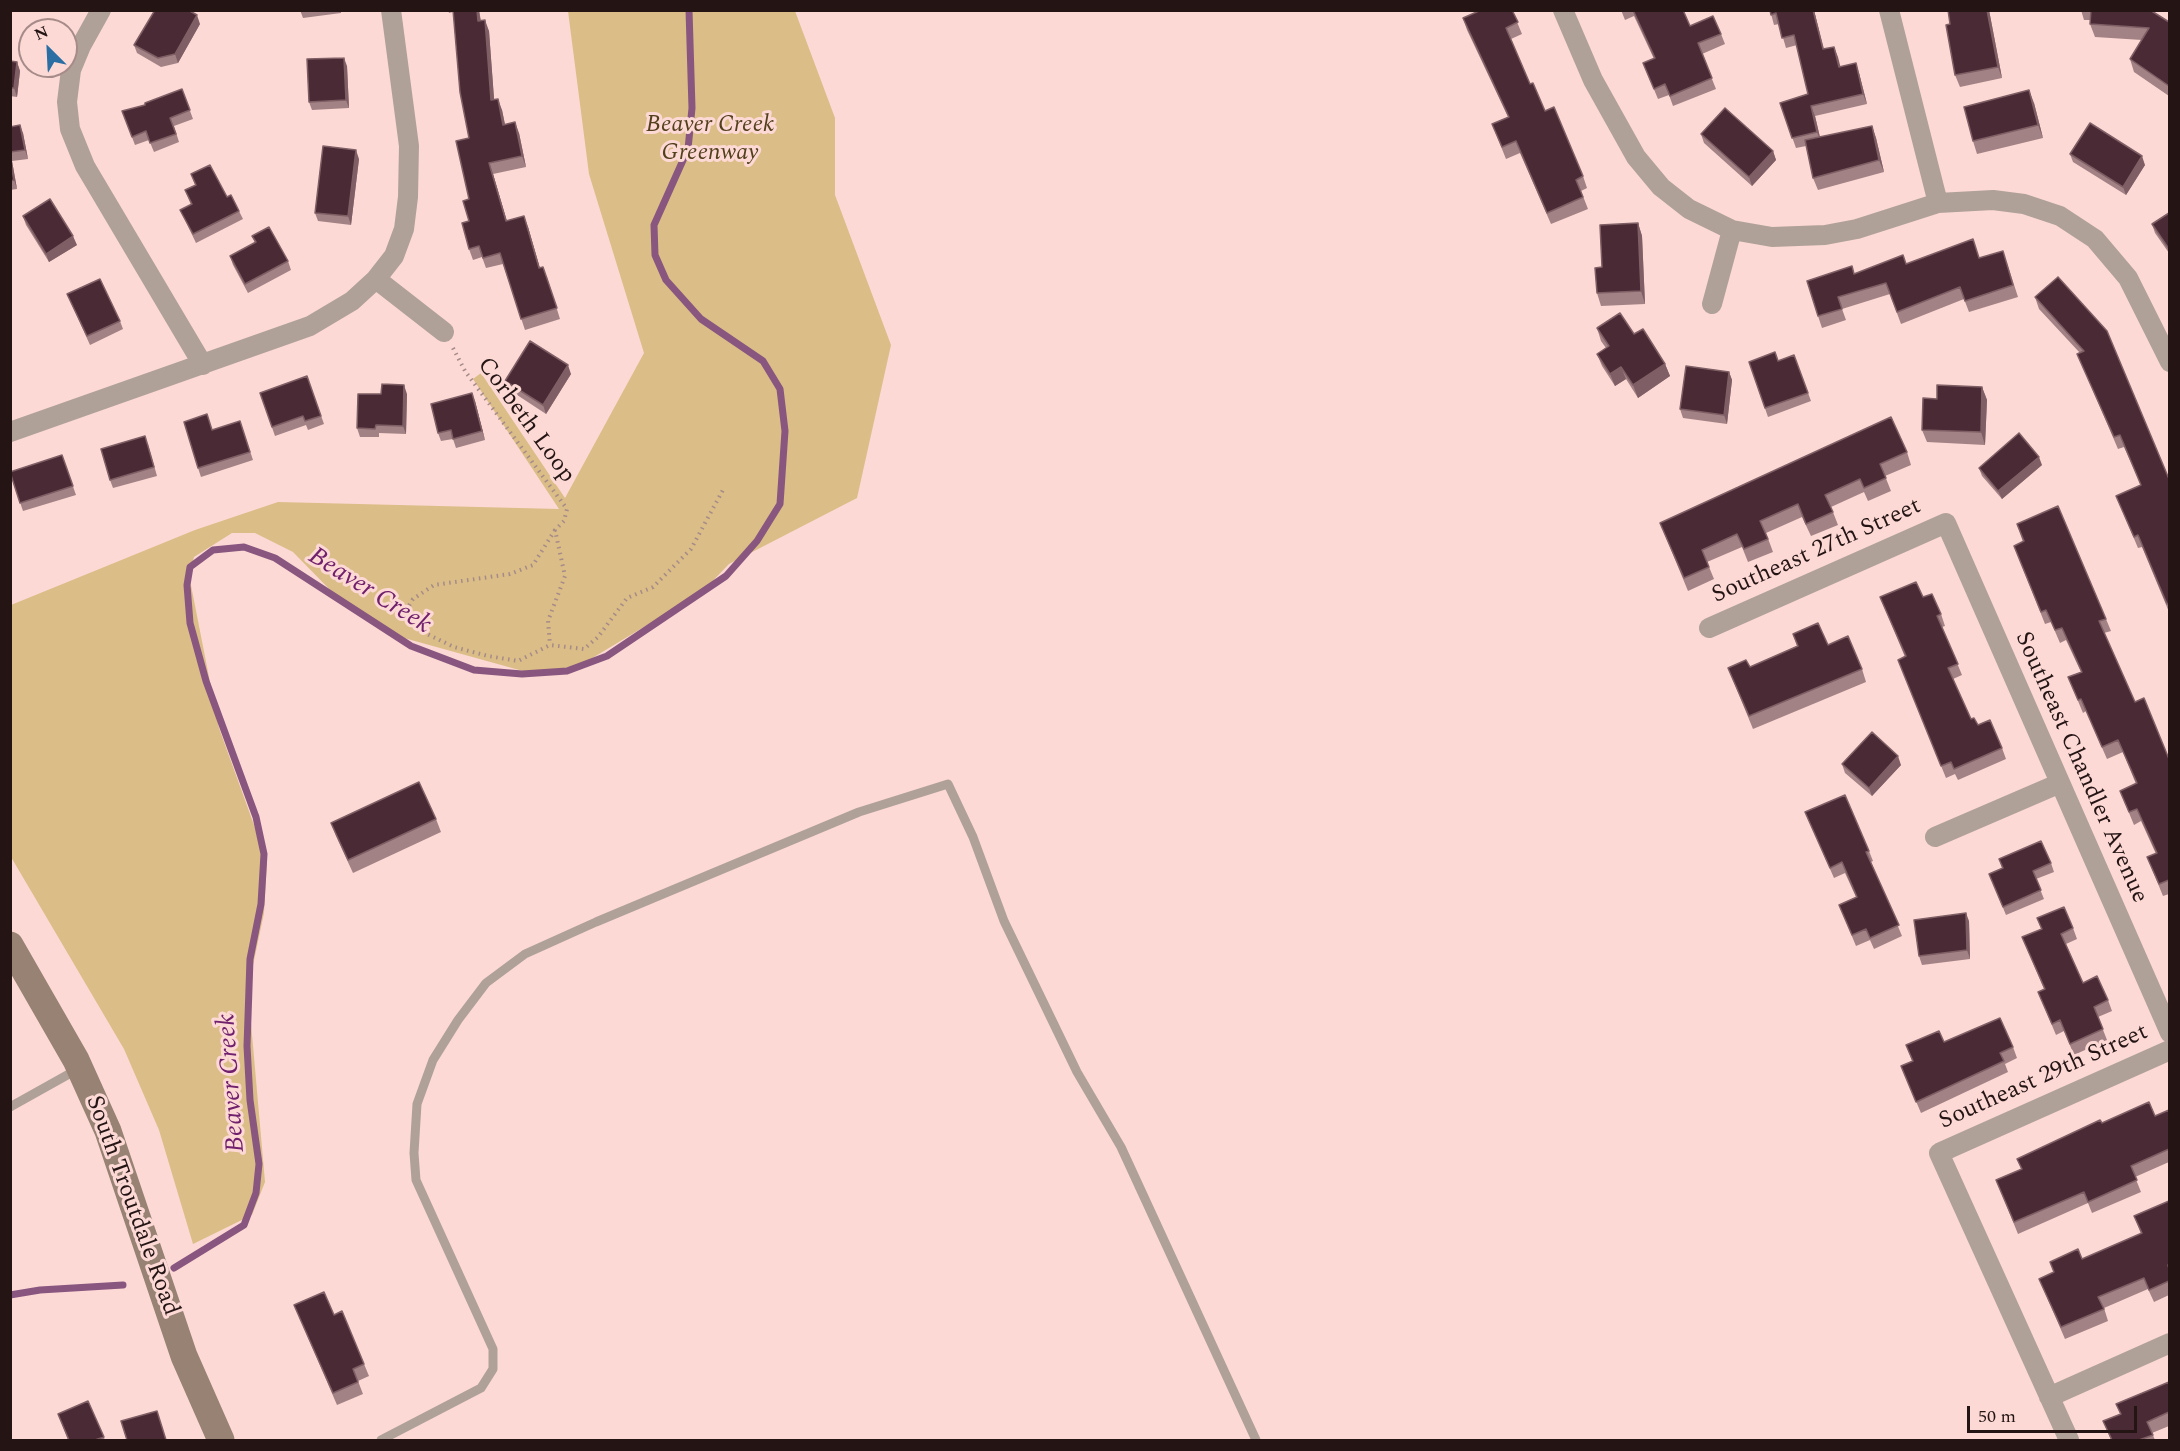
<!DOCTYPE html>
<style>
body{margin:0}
#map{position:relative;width:2180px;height:1451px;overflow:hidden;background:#fcd9d5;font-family:Spectral,serif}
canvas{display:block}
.frame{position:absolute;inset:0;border:12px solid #241514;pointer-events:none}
.north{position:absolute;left:18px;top:18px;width:60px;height:60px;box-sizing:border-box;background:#fcd9d5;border:2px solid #a68b88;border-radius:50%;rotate:336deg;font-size:16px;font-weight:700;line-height:24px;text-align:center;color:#241514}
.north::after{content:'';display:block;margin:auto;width:21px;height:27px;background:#2b6ea3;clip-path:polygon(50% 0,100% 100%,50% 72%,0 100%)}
.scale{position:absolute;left:1967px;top:1406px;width:170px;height:27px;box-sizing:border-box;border:3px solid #241514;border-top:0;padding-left:8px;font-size:18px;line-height:21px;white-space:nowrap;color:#241514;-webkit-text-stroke:4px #fcd9d5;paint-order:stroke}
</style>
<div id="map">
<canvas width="2180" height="1451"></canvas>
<div class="frame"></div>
<div class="north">N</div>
<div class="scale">50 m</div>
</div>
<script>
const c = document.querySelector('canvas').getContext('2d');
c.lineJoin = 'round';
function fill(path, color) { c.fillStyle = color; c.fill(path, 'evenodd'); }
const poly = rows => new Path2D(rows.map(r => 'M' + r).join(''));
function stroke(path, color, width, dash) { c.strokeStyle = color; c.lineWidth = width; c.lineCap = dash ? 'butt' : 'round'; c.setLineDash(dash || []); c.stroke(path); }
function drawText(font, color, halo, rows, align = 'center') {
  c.font = font + ' Spectral,serif'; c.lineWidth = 6; c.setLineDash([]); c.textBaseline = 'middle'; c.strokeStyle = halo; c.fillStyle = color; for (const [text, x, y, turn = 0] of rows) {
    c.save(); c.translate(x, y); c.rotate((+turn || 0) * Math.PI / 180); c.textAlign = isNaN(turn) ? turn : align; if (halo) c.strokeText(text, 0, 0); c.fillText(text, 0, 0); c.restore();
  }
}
const green = poly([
 [568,11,795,11,835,118,835,195,891,345,857,498,729,564,702,592,579,666,530,673,404,638,340,600,293,552,255,533,232,533,194,557,189,575,219,728,267,861,264,913,248,989,265,1182,252,1215,193,1244,159,1130,124,1049,11,857,11,605,195,530,278,502,559,509,473,379,481,373,565,498,644,353,589,174]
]);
const stream = poly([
 [174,1268,244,1225,256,1193,259,1164,250,1100,247,1046,250,959,261,904,264,854,256,817,206,681,190,623,187,585,190,567,213,550,244,547,275,558,411,646,474,670,522,674,567,671,607,656,726,576,757,541,780,504,785,431,780,389,763,361,701,319,666,280,655,255,654,225,688,149,692,108,689,10],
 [10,1295,40,1290,123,1285]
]);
const path = poly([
 [453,348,465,371,567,509,564,521,555,530,565,576,548,621,550,645],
 [555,530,533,565,510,574,434,585,413,599,405,612,425,633,454,647,488,656,518,661,550,645,584,649,598,637,627,598,653,587,691,549,724,488]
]);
const service = poly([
 [10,1107,78,1069],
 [381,1440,481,1388,493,1369,493,1349,416,1180,414,1153,417,1104,433,1060,458,1020,486,983,525,954,596,922,859,812,948,784,973,837,1004,921,1077,1072,1121,1147,1256,1440]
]);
const minor = poly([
 [101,10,81,46,71,70,67,102,70,129,85,166,203,365],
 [1563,10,1593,80,1636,157,1661,187,1689,209,1732,230,1772,237,1825,235,1857,229,1938,203,1993,200,2024,204,2060,216,2095,239,2128,278,2170,362],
 [1889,10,1938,203],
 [376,279,444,332],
 [1712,304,1732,230],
 [10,432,310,326,352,301,376,279,394,256,404,229,408,197,409,146,391,10],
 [1709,628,1946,523,2170,1033],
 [1935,837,2058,784],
 [2049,1397,2170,1343],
 [2069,1440,1939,1153,2170,1050]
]);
const secondary = poly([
 [10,945,76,1060,108,1131,184,1356,221,1440]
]);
const wall = poly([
 [300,10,341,10,341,13,303,18],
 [448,10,479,10,481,21,489,31,494,100,502,110,505,124,519,133,526,167,493,174,507,221,528,227,540,268,547,277,560,319,525,330,503,264,486,268,482,257,473,260,469,249,469,138,453,12,449,13],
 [1478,10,1512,10,1522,34,1511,39,1530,84,1583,176,1587,188,1581,191,1588,209,1551,224,1520,153,1506,159,1492,124,1508,117,1467,30,1463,18,1478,12],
 [1621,10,1683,10,1690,26,1721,34,1725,44,1702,54,1716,89,1673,106,1669,95,1658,99,1643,63,1654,59,1634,16,1625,20],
 [1770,10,1814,10,1824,49,1834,47,1840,67,1859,73,1867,104,1815,116,1820,137,1872,126,1876,138,1884,172,1818,190,1813,178,1806,146,1796,148,1780,103,1808,94,1797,45,1786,48,1779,24,1774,25],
 [1948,10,1989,10,2002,78,1960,87,1955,75,1950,24],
 [2081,10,2150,10,2169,22,2169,96,2134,72,2130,59,2142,40,2095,37,2090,24,2090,20,2084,20],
 [200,24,178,63,161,67,137,53,134,45],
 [10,61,17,62,20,71,17,97,10,96],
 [347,66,349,108,312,110,309,102],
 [182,89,193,119,174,126,179,142,154,152,149,140,135,145,122,111,145,105],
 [2034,103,2043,138,1977,154,1973,141],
 [10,127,23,133,28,159,12,161,17,189,10,190],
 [1701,134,1773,151,1776,160,1752,186,1704,143],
 [2070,154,2145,165,2126,195,2073,162],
 [359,159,351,225,318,221,315,213],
 [191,174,227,197,239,211,243,219,196,243,184,218,180,210,191,205,185,190,195,185],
 [2169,213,2169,253,2155,233,2152,224],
 [23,216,77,245,49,262,26,225],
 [1638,223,1642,236,1645,304,1601,306,1597,293],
 [252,236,288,261,291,270,248,293,233,265,230,256,255,243],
 [1980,258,2007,263,2018,297,1969,312,1964,299,1901,324,1890,294,1842,309,1846,320,1822,328,1818,316,1855,274,1906,264],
 [2058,277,2169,479,2169,612,2142,547,2138,548,2116,496,2141,485,2124,447,2118,449,2082,365,2077,354,2080,353,2039,309,2035,297],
 [67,294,120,321,123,329,90,345],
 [1597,328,1634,334,1665,364,1670,376,1638,398,1626,379,1615,386,1602,366,1597,354,1606,348,1601,341],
 [1794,355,1811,401,1768,417,1749,362,1778,361],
 [1729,372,1732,380,1727,424,1683,418,1680,409],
 [571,374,546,414,508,389,505,381],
 [307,376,324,424,308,430,306,425,275,436,260,393],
 [1982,387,1987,400,1985,445,1927,442,1922,430,1937,399],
 [381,394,407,394,406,434,379,433,379,437,360,437,357,428],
 [475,401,485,440,456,448,453,439,441,441,438,433],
 [212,430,243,430,253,460,201,477,198,468],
 [148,444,157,476,113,488,110,480],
 [1907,452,1911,465,1885,476,1891,491,1868,501,1864,492,1831,507,1838,525,1811,536,1802,517,1766,533,1773,552,1748,562,1742,547,1707,562,1714,579,1688,591,1660,523],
 [62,455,76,495,23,511,10,473],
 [2042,465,2002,499,1982,476,1979,468],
 [2017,524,2106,619,2111,631,2104,633,2135,702,2169,759,2169,894,2163,896,2147,857,2156,854,2141,821,2134,825,2120,791,2136,784,2123,752,2107,759,2086,711,2083,713,2068,677,2081,672,2066,640,2060,643,2051,622,2045,624,2014,546,2023,542],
 [1880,597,1923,597,1941,614,1945,626,1942,627,1962,675,1953,679,1971,719,2002,748,2006,759,1958,780,1955,774,1946,778,1898,660,1905,657],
 [1793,634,1828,645,1862,669,1866,682,1753,729,1728,668,1750,667,1797,646],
 [1842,764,1901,765,1872,796,1845,773],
 [1805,812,1869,851,1873,861,1871,862,1902,936,1874,949,1870,940,1856,946,1839,905,1856,897,1845,873,1834,878],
 [436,819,441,832,353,873,336,836,331,823],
 [1999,859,2051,863,2054,872,2036,879,2044,899,2006,915,1989,874,2002,868],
 [2037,918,2073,928,2077,939,2066,944,2083,983,2108,1000,2112,1011,2098,1017,2107,1040,2074,1055,2064,1031,2056,1035,2038,992,2044,989,2022,937,2041,929],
 [1969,921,1970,959,1922,965,1919,956],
 [1944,1042,2013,1047,2017,1058,2005,1064,2008,1072,1921,1113,1901,1066,1912,1061,1906,1045],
 [2169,1110,2169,1162,2135,1177,2141,1192,2092,1213,2088,1203,2018,1234,1996,1180,2021,1169,2017,1159,2102,1123,2155,1116],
 [2169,1201,2169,1295,2154,1302,2148,1289,2104,1308,2108,1321,2065,1339,2039,1279,2054,1273,2050,1262,2082,1259,2141,1234,2134,1216],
 [294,1305,334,1315,364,1364,369,1376,358,1381,363,1394,337,1405],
 [2169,1382,2169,1426,2152,1433,2155,1440,2111,1440,2103,1421,2120,1414,2116,1404],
 [88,1401,105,1440,68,1440,58,1414]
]);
const shadedWall = poly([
 [477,10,479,10,482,31,478,21],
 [1813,10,1814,10,1826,60,1823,49],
 [1987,10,1989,10,2002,78,1998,67],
 [197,15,200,24,178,63,175,54],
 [485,20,489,31,495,111,491,100],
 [1834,47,1838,57,1843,77,1839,67],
 [344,58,347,66,349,108,346,100],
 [17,62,20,71,17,97,14,88],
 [1856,63,1859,73,1867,104,1863,94],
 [2029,90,2034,103,2043,138,2038,125],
 [498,99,502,110,507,135,503,125],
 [1811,106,1815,116,1821,142,1817,132],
 [515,122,519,133,526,167,522,156],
 [20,125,23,133,28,159,25,150],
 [1872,126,1876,138,1884,172,1879,160],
 [356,150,359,159,351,225,348,216],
 [1773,151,1776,160,1752,186,1749,177],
 [10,156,12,161,17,189,14,180],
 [2142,156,2145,165,2126,195,2123,187],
 [489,163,493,174,510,232,506,221],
 [524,216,528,227,543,279,539,268],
 [1638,223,1642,236,1645,304,1641,291],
 [73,236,77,245,49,262,46,254],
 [1665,364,1670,376,1638,398,1633,385],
 [568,365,571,374,546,414,543,405],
 [1621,367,1626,379,1615,386,1610,374],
 [1729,372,1732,380,1727,424,1724,415],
 [404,385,407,394,406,434,403,426],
 [1982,387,1987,400,1985,445,1981,432],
 [472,393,475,401,485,440,482,431],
 [2039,457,2042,465,2002,499,1998,491],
 [1898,756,1901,765,1872,796,1869,788],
 [1966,913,1969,921,1970,959,1967,950]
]);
const building = poly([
 [155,10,188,10,197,15,175,54,158,58,134,45,155,10],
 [453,10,477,10,478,21,485,20,491,100,498,99,503,125,515,122,522,156,489,163,506,221,524,216,539,268,543,267,557,308,521,319,500,253,483,258,479,246,469,249,462,223,469,221,463,201,469,199,456,141,469,138,460,92,453,10],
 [1479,10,1512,10,1518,22,1506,28,1530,84,1533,83,1545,111,1554,107,1583,176,1576,180,1583,197,1547,213,1516,141,1502,147,1492,124,1509,117,1463,18,1479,11,1479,10],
 [1633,10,1683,10,1690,26,1713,16,1721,34,1698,43,1712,78,1670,96,1665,84,1654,89,1643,63,1655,58,1633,10],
 [1770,10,1813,10,1823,49,1834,47,1839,67,1856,63,1863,94,1811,106,1817,132,1792,138,1780,103,1808,94,1794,35,1782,38,1776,13,1771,15,1770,10],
 [1948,10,1987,10,1998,67,1955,75,1946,25,1950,24,1948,10],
 [2091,10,2150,10,2169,22,2169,86,2130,59,2149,28,2090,24,2091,10],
 [344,58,346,100,309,102,307,59,344,58],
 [10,61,17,62,14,88,10,88,10,61],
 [182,89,190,110,170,118,176,134,150,143,146,131,132,137,122,111,145,105,145,103,182,89],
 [2029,90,2038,125,1973,141,1964,107,2029,90],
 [1725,108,1773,151,1749,177,1701,134,1725,108],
 [2090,123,2142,156,2123,187,2070,154,2090,123],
 [20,125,25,150,10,152,10,127,20,125],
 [1872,126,1879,160,1813,178,1805,140,1872,126],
 [323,146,356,150,348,216,315,213,323,146],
 [10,160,14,180,10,181,10,160],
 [210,165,227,197,231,195,239,211,193,234,180,210,192,204,185,190,196,185,191,174,210,165],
 [50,199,73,236,46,254,23,216,50,199],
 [2169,213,2169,249,2152,224,2169,213],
 [1638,223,1641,291,1597,293,1595,268,1602,267,1600,225,1638,223],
 [269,227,288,261,245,284,230,256,256,242,252,236,269,227],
 [1973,239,1979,258,2003,251,2013,285,1965,301,1960,287,1897,312,1886,283,1838,297,1842,309,1818,316,1807,281,1852,266,1854,274,1903,255,1906,264,1973,239],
 [2058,277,2107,331,2169,479,2169,603,2167,604,2138,535,2134,537,2116,496,2141,485,2120,435,2114,437,2077,354,2084,351,2035,297,2058,277],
 [100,279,120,321,87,336,67,294,100,279],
 [1620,313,1634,334,1643,329,1665,364,1633,385,1621,367,1610,374,1597,354,1609,346,1597,328,1620,313],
 [530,341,568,365,543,405,505,381,530,341],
 [1775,352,1778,361,1794,355,1808,393,1765,408,1749,362,1775,352],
 [1686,366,1729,372,1724,415,1680,409,1686,366],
 [307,376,321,416,305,421,303,416,272,427,260,393,307,376],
 [382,384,404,385,403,426,376,425,375,429,357,428,358,394,381,394,382,384],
 [1937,385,1982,387,1981,432,1922,430,1923,398,1937,399,1937,385],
 [472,393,482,431,453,439,451,430,438,433,431,404,472,393],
 [207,414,212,430,240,421,250,452,198,468,184,422,207,414],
 [1891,417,1907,452,1880,464,1886,478,1864,488,1860,479,1825,495,1833,512,1806,524,1798,504,1760,521,1768,539,1744,549,1737,534,1702,550,1709,567,1684,578,1660,523,1891,417],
 [2019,433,2039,457,1998,491,1979,468,2019,433],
 [145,436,154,467,110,480,101,449,145,436],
 [62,455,73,486,20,503,10,472,62,455],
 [2058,506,2106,619,2099,621,2135,702,2144,698,2169,759,2169,880,2159,884,2147,857,2157,853,2137,809,2129,812,2120,791,2137,783,2118,740,2102,747,2081,699,2078,700,2068,677,2082,672,2062,628,2055,630,2046,610,2041,612,2014,546,2024,541,2017,524,2058,506],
 [1916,582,1923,597,1932,594,1941,614,1937,616,1958,664,1948,668,1971,719,1974,718,1978,725,1990,720,2002,748,1954,769,1951,762,1941,766,1898,660,1906,656,1880,597,1916,582],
 [1818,623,1828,645,1848,636,1862,669,1749,716,1728,668,1746,660,1750,667,1798,646,1793,634,1818,623],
 [1872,732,1898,756,1869,788,1842,764,1872,732],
 [419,782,436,819,348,860,331,823,419,782],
 [1845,795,1869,851,1866,852,1899,925,1870,938,1866,929,1852,935,1839,905,1857,897,1842,862,1830,868,1805,812,1845,795],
 [2041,841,2051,863,2033,871,2041,890,2003,907,1989,874,2003,868,1999,859,2041,841],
 [2064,907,2073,928,2061,934,2083,983,2097,976,2108,1000,2094,1007,2103,1029,2070,1044,2060,1020,2052,1024,2038,992,2045,989,2022,937,2042,929,2037,918,2064,907],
 [1966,913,1967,950,1919,956,1914,920,1966,913],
 [2000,1018,2013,1047,2000,1053,2004,1061,1916,1102,1901,1066,1913,1061,1906,1045,1939,1031,1944,1042,2000,1018],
 [2149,1102,2155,1116,2169,1110,2169,1149,2131,1166,2137,1180,2088,1202,2084,1192,2014,1222,1996,1180,2022,1169,2017,1159,2100,1120,2102,1123,2149,1102],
 [2169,1201,2169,1264,2168,1265,2169,1269,2169,1281,2149,1290,2144,1278,2098,1297,2104,1309,2061,1327,2039,1279,2054,1272,2050,1262,2078,1249,2082,1259,2142,1233,2134,1216,2169,1201],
 [324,1292,334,1315,342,1311,364,1364,353,1369,358,1382,333,1393,294,1305,324,1292],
 [2169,1382,2169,1412,2147,1422,2153,1435,2139,1440,2112,1440,2103,1421,2121,1414,2116,1404,2169,1382],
 [88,1401,104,1437,95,1440,69,1440,58,1414,88,1401],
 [157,1411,166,1440,127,1440,121,1421,157,1411]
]);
const parkNames = [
 ["Beaver Creek",710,126],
 ["Greenway",710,154]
];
const streetNames = [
 ["Corbeth Loop",525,421,54],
 ["Southeast 27th Street",1817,552,-24],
 ["Southeast Chandler Avenue",2080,768,66],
 ["Southeast 29th Street",2044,1078,-24],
 ["South Troutdale Road",131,1206,70]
];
const waterNames = [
 ["Beaver Creek",369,592,32],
 ["Beaver Creek",233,1083,-94]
];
fill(green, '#dbbd87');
stroke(stream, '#89567f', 7);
stroke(path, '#a68b88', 4, [1.5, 4.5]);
stroke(service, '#b0a198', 9);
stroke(minor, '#b0a198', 20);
stroke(secondary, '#978274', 27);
fill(wall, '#a38285');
fill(shadedWall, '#7f5f65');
fill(building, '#4a2b35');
stroke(building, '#7f5f65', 1.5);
drawText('italic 24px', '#523f1b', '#fcd9d5', parkNames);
drawText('24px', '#241514', '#fcd9d5', streetNames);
drawText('italic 26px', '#70206c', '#fcd9d5', waterNames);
</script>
